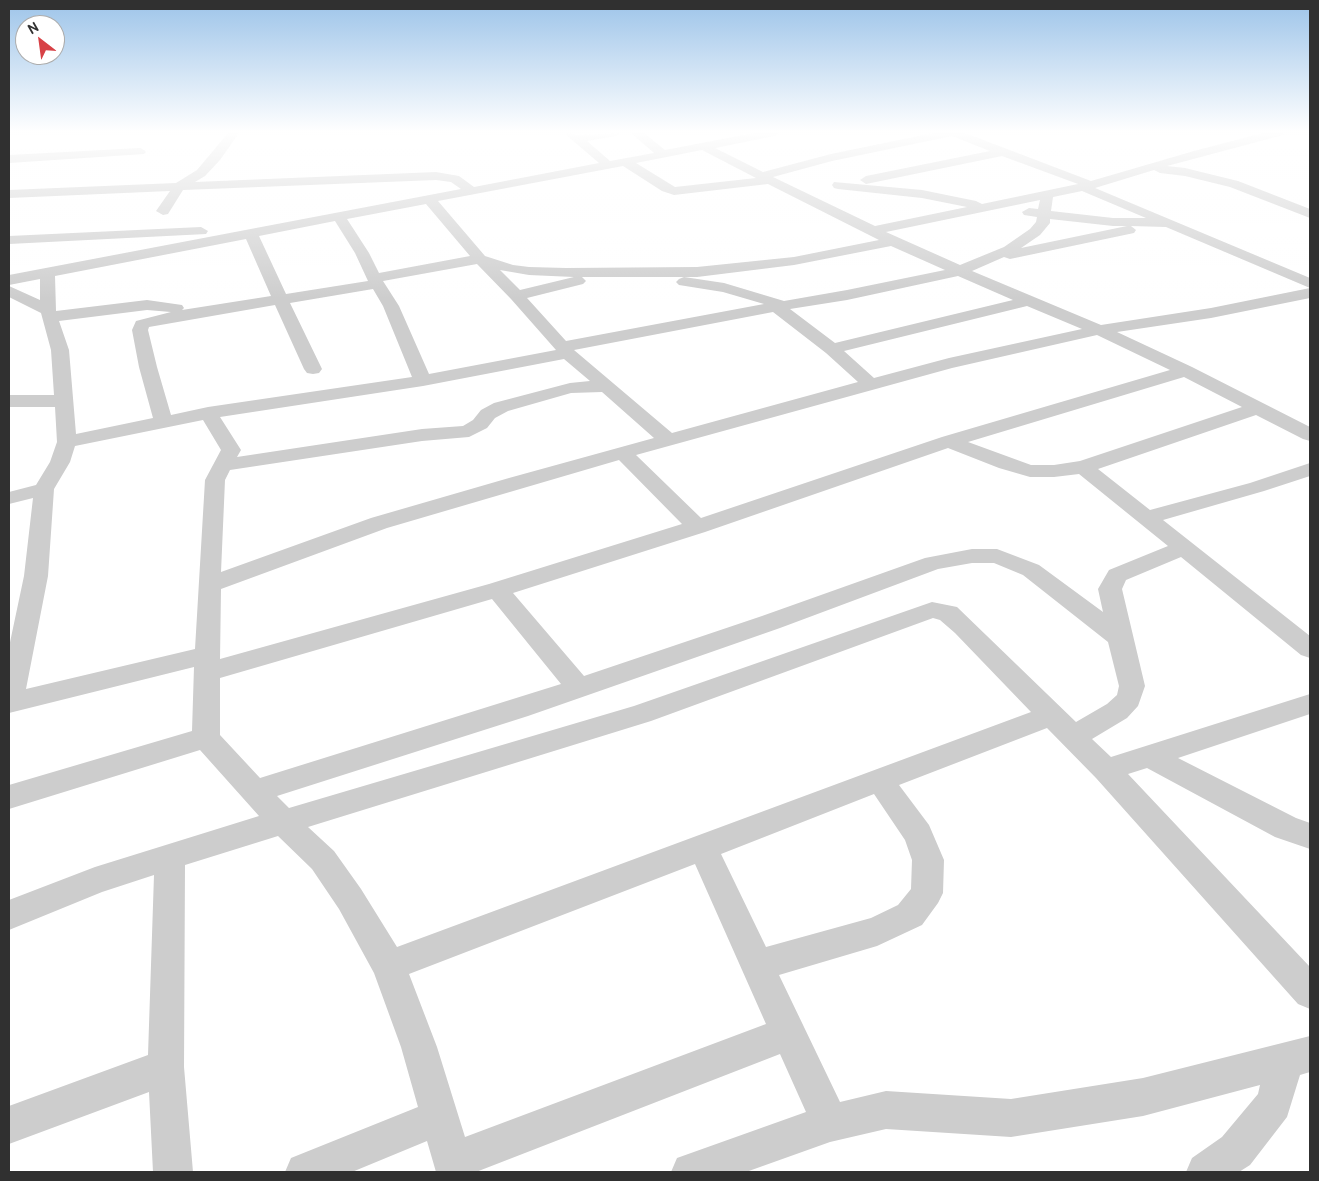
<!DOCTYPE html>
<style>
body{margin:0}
#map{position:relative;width:1319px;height:1181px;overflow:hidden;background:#fff;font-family:Cabin,sans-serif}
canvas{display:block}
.frame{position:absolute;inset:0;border:10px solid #303030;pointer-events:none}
.north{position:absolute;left:15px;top:15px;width:50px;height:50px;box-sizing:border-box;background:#fff;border:1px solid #acacac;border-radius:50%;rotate:330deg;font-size:14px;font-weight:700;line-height:20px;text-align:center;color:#303030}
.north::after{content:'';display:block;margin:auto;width:18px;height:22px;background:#d74146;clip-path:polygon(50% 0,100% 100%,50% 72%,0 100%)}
</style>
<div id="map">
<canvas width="1319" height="1181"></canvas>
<div class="frame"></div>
<div class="north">N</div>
</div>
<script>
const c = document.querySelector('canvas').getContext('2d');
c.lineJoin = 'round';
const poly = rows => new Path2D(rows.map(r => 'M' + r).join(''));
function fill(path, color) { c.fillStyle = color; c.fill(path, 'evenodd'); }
const street = poly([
 [228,133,239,133,220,160,205,176,195,182,436,172,459,176,474,187,599,163,564,133,580,135,621,133,616,136,587,141,610,161,654,153,631,133,644,133,665,150,754,133,779,133,774,136,715,148,763,172,831,154,933,133,965,133,1091,181,1194,151,1263,133,1284,133,1283,135,1167,166,1185,168,1238,181,1310,209,1310,218,1230,187,1185,176,1160,173,1154,170,1095,188,1310,278,1310,288,1166,227,1131,226,1136,230,1134,233,1010,259,1004,257,972,271,1101,325,1211,308,1310,288,1310,298,1211,318,1117,332,1192,367,1310,427,1310,441,1303,439,1256,415,1098,469,1150,510,1250,483,1310,463,1310,476,1264,491,1163,520,1310,636,1310,658,1301,655,1181,557,1126,580,1122,589,1145,686,1138,706,1127,718,1092,739,1111,757,1310,694,1310,714,1178,758,1296,818,1310,823,1310,849,1275,837,1147,768,1128,774,1310,967,1310,1009,1298,1004,1096,778,1047,728,899,785,929,825,944,860,943,893,938,903,922,925,877,946,779,975,840,1102,886,1091,1011,1099,1143,1078,1310,1036,1310,1072,1300,1075,1287,1117,1250,1165,1239,1172,1186,1172,1192,1158,1222,1137,1258,1094,1260,1085,1143,1116,1011,1137,886,1129,830,1142,746,1172,671,1172,677,1158,806,1112,780,1054,476,1172,436,1172,427,1141,352,1172,285,1172,291,1158,418,1107,401,1047,374,973,339,909,312,869,278,836,185,865,184,1067,193,1172,153,1172,149,1092,9,1144,9,1106,148,1055,154,875,102,892,9,930,9,900,95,867,259,816,200,750,9,809,9,785,192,731,194,667,9,713,9,647,24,576,33,498,9,504,9,492,36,485,50,462,57,442,55,407,9,407,9,395,54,395,51,350,41,313,9,297,9,286,40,300,40,279,9,285,9,275,461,189,451,182,436,180,183,190,168,214,163,215,156,211,170,191,9,198,9,190,176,183,197,170,228,133],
 [952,136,990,151,866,176,860,180,866,184,1002,156,1078,184,982,204,976,201,922,190,834,182,832,185,834,188,838,189,922,198,967,207,875,226,773,177,832,161,952,136],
 [702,150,756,178,675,187,636,163,702,150],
 [623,166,662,191,674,195,768,184,879,240,794,257,697,267,566,268,529,267,513,265,485,256,438,201,623,166],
 [1082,191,1146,218,1113,218,1051,211,1053,197,1082,191],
 [1040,200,1038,209,1029,208,1022,212,1024,215,1037,217,1036,222,1030,229,1004,247,960,265,886,232,1040,200],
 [426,204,470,256,379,273,369,253,347,219,426,204],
 [1050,219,1113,226,1127,226,1021,248,1040,235,1050,223,1050,219],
 [335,221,355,253,368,281,286,294,259,236,335,221],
 [246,239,271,296,182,310,184,308,182,305,147,300,56,311,55,276,246,239],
 [891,246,945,270,847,290,784,301,724,283,684,277,679,279,676,282,679,285,723,292,764,304,566,341,527,298,583,284,586,281,582,277,697,277,794,265,891,246],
 [477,264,511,299,556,350,429,374,399,306,383,281,477,264],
 [500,270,529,275,574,277,520,290,500,270],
 [958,276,1013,300,835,343,790,309,847,300,958,276],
 [373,289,383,306,412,377,208,407,171,415,157,367,148,330,149,327,275,305,304,369,307,373,313,374,319,373,322,369,290,303,373,289],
 [1027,306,1082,329,949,358,874,378,844,351,1027,306],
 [147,310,171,312,136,321,132,330,139,367,153,418,76,434,69,350,59,321,147,310],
 [773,312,826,353,858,382,672,433,574,350,773,312],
 [1097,335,1170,370,942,437,701,518,636,455,952,368,1097,335],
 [564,359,590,381,570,383,494,403,481,410,473,420,463,426,422,429,237,457,241,450,220,417,423,386,564,359],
 [1184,377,1242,407,1080,461,1054,465,1031,465,968,442,1184,377],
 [602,392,654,438,509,478,371,518,221,572,225,480,230,470,422,441,469,437,487,428,495,418,508,411,571,393,602,392],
 [203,420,221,450,205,480,195,649,26,689,48,576,54,489,70,462,75,446,203,420],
 [948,448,999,468,1030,477,1054,477,1079,474,1168,546,1109,570,1098,589,1103,612,1039,565,997,549,972,549,925,558,762,616,584,676,513,593,705,532,948,448],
 [619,460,682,524,489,584,220,659,221,589,387,528,619,460],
 [972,563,994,563,1023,575,1108,642,1119,686,1117,695,1107,704,1076,722,957,607,932,602,634,706,289,808,277,796,528,716,780,628,938,569,972,563],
 [492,599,561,684,260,778,220,735,220,678,492,599],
 [933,618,940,620,955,633,1031,712,397,947,361,889,334,851,308,827,651,721,933,618],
 [874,794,905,840,912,860,911,889,898,905,871,918,766,947,721,854,874,794],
 [695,864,766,1024,465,1137,437,1047,409,974,695,864],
 [140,148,144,150,146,152,144,154,9,163,9,155,140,148],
 [201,227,208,231,206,234,9,244,9,236,201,227]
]);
fill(street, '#cdcdcd');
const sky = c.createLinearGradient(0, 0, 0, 299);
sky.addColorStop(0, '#9dc4e9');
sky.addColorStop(0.44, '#fff');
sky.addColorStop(1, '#ffffff00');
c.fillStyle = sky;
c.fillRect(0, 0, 1319, 299);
</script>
